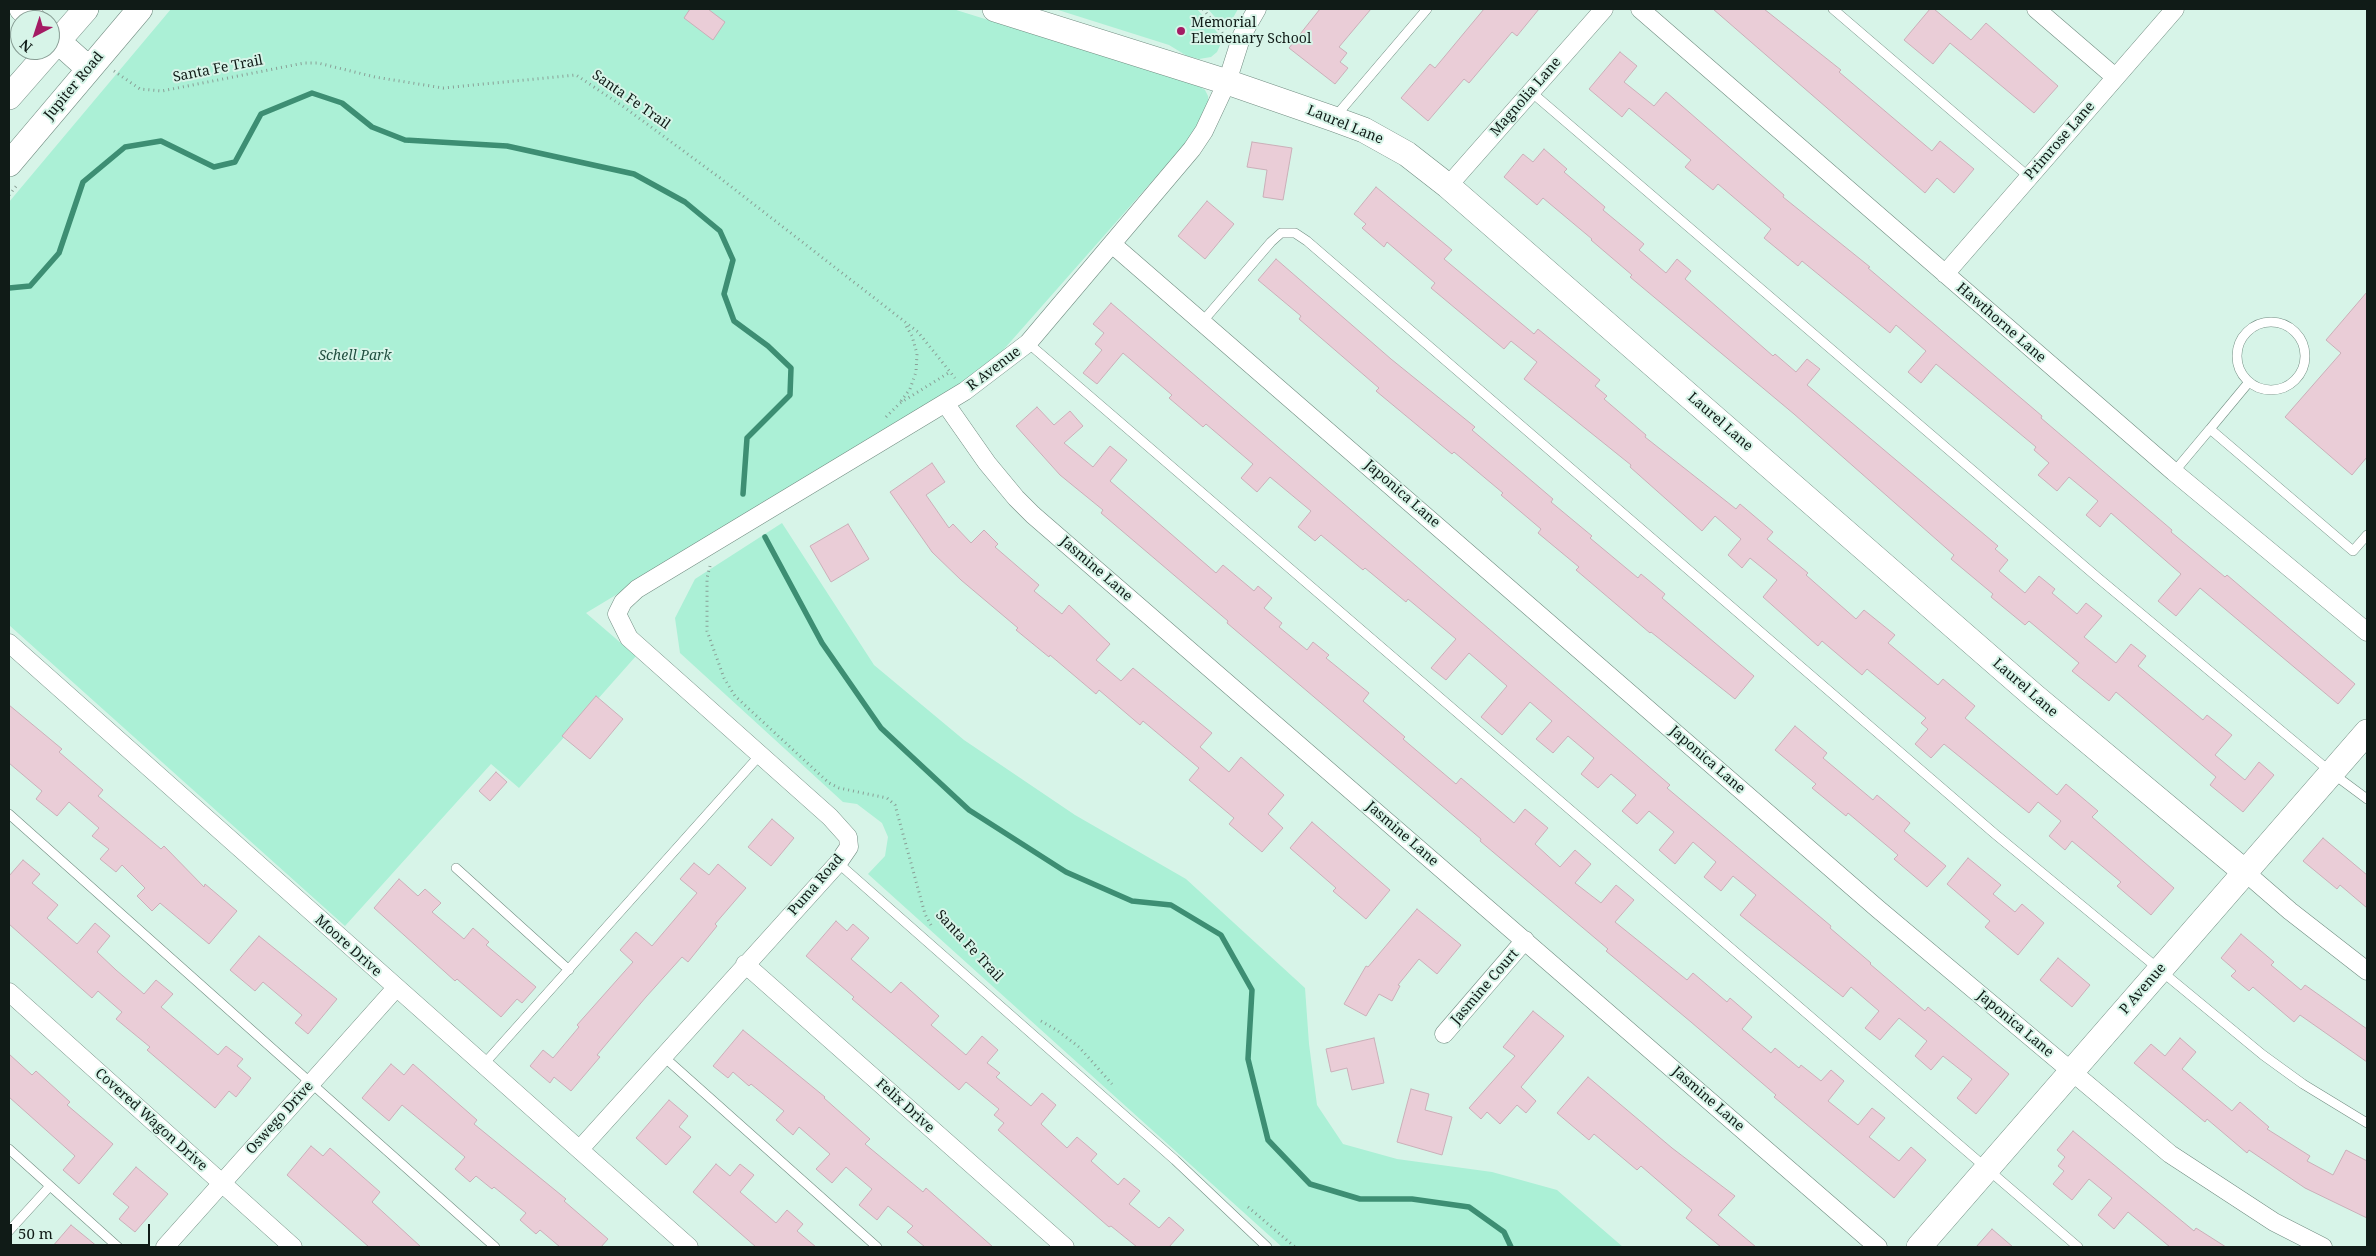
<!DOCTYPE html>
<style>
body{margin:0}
#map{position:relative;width:2376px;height:1256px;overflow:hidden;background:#d7f4e8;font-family:"Noto Serif",serif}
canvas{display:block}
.frame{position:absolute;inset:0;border:10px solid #101b17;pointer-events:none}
.north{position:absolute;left:10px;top:10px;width:50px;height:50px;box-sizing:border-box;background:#d7f4e8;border:1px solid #879d94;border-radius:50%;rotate:220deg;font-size:14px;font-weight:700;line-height:20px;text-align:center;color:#101b17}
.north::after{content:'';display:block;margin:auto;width:18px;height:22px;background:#a41b64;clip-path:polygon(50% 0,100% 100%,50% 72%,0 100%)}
.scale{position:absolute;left:10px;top:1224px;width:140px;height:22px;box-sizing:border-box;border:2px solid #101b17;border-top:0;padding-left:6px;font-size:15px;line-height:18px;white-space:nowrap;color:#101b17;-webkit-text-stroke:4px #d7f4e8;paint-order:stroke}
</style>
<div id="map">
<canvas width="2376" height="1256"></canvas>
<div class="frame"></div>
<div class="north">N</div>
<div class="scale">50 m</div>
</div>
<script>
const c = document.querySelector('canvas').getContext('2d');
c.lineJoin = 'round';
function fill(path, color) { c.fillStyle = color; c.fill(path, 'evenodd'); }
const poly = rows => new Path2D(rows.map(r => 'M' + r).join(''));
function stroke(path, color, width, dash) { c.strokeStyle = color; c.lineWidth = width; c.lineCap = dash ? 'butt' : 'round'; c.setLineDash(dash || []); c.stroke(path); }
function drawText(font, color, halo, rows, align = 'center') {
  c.font = font + ' "Noto Serif",serif'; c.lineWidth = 4; c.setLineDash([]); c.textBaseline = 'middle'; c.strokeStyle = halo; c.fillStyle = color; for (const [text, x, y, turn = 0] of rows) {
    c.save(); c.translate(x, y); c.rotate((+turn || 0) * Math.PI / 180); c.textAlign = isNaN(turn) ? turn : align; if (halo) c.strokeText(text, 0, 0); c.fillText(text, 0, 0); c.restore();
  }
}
const green = poly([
 [171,9,953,9,1197,85,1205,90,1208,96,1208,105,1196,130,1184,145,990,365,955,390,586,613,636,656,519,788,491,764,345,926,9,625,9,202],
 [1055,9,1197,9,1223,39,1217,52,1211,57,1199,59,1187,56,1169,45],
 [1208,9,1238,9,1226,30],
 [782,523,874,665,964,740,1075,815,1186,879,1305,988,1309,1044,1317,1105,1343,1144,1397,1159,1492,1172,1557,1190,1623,1247,1282,1247,868,874,885,856,888,837,882,823,857,804,843,802,680,653,675,618,695,579]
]);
const stream = poly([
 [9,288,30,286,59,253,83,182,125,147,161,141,214,167,235,162,261,114,312,93,342,103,372,127,405,140,507,146,634,174,685,202,720,231,733,260,724,294,734,321,768,346,791,368,790,395,747,438,743,494],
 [765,537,822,643,881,728,969,810,1066,872,1132,901,1171,905,1221,935,1252,990,1248,1059,1268,1140,1310,1184,1360,1199,1412,1199,1469,1207,1504,1232,1511,1247]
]);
const building = poly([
 [690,9,708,9,725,22,713,40,684,18,690,9],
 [1320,9,1371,9,1339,47,1347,53,1340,62,1348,68,1335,84,1289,48,1320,9],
 [1484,9,1539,9,1517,36,1512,32,1469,83,1464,79,1428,121,1401,98,1430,64,1435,68,1484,9],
 [1713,9,1764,9,1841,70,1839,72,1932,151,1940,141,1974,169,1954,193,1937,178,1925,193,1713,9],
 [1930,9,1934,9,1971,40,1986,23,2058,86,2034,113,1950,43,1933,64,1904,40,1930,9],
 [1620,52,1637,66,1624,82,1654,106,1666,92,1784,195,1783,197,1870,267,1868,268,2042,416,2041,418,2172,530,2171,532,2225,577,2227,575,2355,684,2338,704,2200,588,2176,616,2158,601,2181,574,2111,513,2100,527,2086,515,2098,501,2069,477,2057,491,2038,475,2049,463,2034,450,2036,447,1936,364,1921,383,1908,372,1926,351,1896,325,1890,333,1802,261,1798,266,1764,238,1771,229,1718,184,1713,190,1685,167,1691,160,1629,108,1622,117,1589,89,1620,52],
 [1252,142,1292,148,1283,200,1263,197,1267,170,1247,167,1252,142],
 [1544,149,1567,169,1564,172,1605,207,1603,210,1644,244,1639,250,1666,273,1677,259,1691,271,1685,279,1773,356,1775,354,1796,372,1807,359,1820,369,1807,385,1998,546,1995,549,2008,560,1999,571,2025,593,2039,576,2055,589,2052,593,2077,614,2086,603,2102,616,2084,637,2116,663,2131,644,2146,656,2138,666,2203,720,2207,715,2232,735,2215,755,2245,780,2259,762,2274,775,2243,812,2210,785,2216,777,2116,692,2109,701,2072,671,2079,663,2029,621,2025,625,1991,597,1993,594,1951,559,1954,555,1794,414,1630,277,1632,275,1591,240,1592,239,1543,198,1537,205,1504,177,1523,154,1533,162,1544,149],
 [1376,187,1452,250,1444,259,1534,334,1538,329,1600,380,1595,386,1607,396,1604,399,1646,435,1645,437,1736,509,1740,504,1773,532,1767,539,1808,573,1806,575,1856,619,1864,610,1895,635,1888,643,1938,685,1943,679,1975,706,1965,718,2057,795,2066,784,2098,811,2092,817,2174,888,2151,915,2117,886,2121,882,2072,841,2065,850,2049,836,2061,821,2038,802,2029,813,1944,744,1931,758,1915,744,1928,729,1921,723,1926,718,1867,669,1862,675,1822,641,1818,646,1763,597,1777,580,1750,558,1742,568,1728,555,1741,539,1715,516,1702,531,1630,467,1631,465,1524,379,1537,362,1511,341,1504,349,1431,288,1435,283,1387,242,1384,247,1362,228,1366,224,1354,214,1376,187],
 [1207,201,1234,224,1205,259,1178,236,1207,201],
 [1276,259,1391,359,1475,427,1472,430,1553,499,1551,502,1592,536,1590,538,1638,578,1641,574,1665,594,1662,598,1754,676,1735,699,1651,632,1650,633,1576,570,1579,567,1538,533,1541,529,1501,495,1503,493,1454,452,1452,454,1376,391,1379,388,1299,319,1301,316,1258,280,1276,259],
 [2367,292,2367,457,2352,475,2285,417,2341,353,2326,340,2367,292],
 [1111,303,1670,785,1667,788,1831,926,1830,928,1871,963,1870,964,1925,1011,1928,1007,2009,1074,1976,1114,1957,1098,1972,1079,1943,1056,1931,1070,1915,1056,1927,1041,1899,1018,1880,1040,1865,1028,1879,1011,1851,987,1843,997,1740,915,1756,895,1733,876,1721,891,1704,877,1716,862,1693,842,1675,864,1659,850,1674,832,1649,811,1637,824,1622,811,1636,795,1611,774,1598,788,1581,774,1594,758,1568,736,1553,753,1536,739,1552,721,1530,702,1502,735,1481,717,1507,686,1469,653,1446,680,1431,668,1456,639,1408,599,1406,602,1365,568,1363,570,1321,535,1315,541,1298,527,1311,511,1270,477,1257,492,1241,478,1253,464,1206,424,1203,427,1169,398,1172,395,1123,353,1097,384,1083,373,1102,350,1095,344,1104,333,1093,324,1111,303],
 [1037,407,1054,425,1070,411,1083,426,1064,443,1093,467,1110,446,1127,460,1110,481,1216,573,1223,565,1254,591,1258,586,1272,598,1264,608,1282,623,1279,627,1307,650,1313,642,1329,655,1326,658,1369,693,1363,701,1405,737,1403,739,1456,784,1461,778,1514,823,1525,809,1548,828,1535,844,1560,867,1575,850,1591,864,1575,883,1601,903,1616,885,1634,900,1615,922,1687,980,1693,973,1727,1002,1730,998,1752,1017,1742,1029,1771,1053,1775,1048,1799,1068,1801,1065,1821,1081,1831,1070,1844,1081,1828,1101,1858,1125,1872,1108,1885,1118,1869,1137,1899,1161,1911,1147,1926,1160,1894,1198,1774,1097,1776,1095,1691,1022,1606,951,1608,949,1480,841,1481,839,1227,623,1228,621,1101,513,1103,510,1060,475,1016,426,1037,407],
 [932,463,945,482,926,495,949,528,953,524,971,543,984,530,998,544,995,547,1039,585,1034,591,1062,614,1069,605,1110,644,1096,660,1121,681,1133,668,1212,733,1200,747,1229,772,1241,757,1284,795,1268,814,1283,828,1262,852,1229,824,1234,818,1189,780,1199,768,1143,721,1140,725,1099,690,1096,694,1050,655,1049,657,1016,630,1018,628,961,580,932,552,890,492,932,463],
 [848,524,869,559,831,582,810,546,848,524],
 [596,696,623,719,590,759,562,736,596,696],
 [9,705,62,749,59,752,103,790,98,796,161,849,164,846,204,887,205,884,237,911,209,944,160,903,152,911,137,896,145,888,122,865,116,872,100,859,109,849,92,836,99,828,69,802,57,816,36,799,42,791,9,763,9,705],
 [1795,726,1827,753,1823,758,1873,800,1877,795,1910,823,1904,831,1946,866,1927,887,1894,859,1898,855,1848,813,1846,816,1812,788,1816,784,1775,750,1795,726],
 [496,772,507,782,490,801,479,791,496,772],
 [772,819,794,838,771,866,748,847,772,819],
 [1312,822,1390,890,1366,919,1333,891,1336,888,1290,848,1312,822],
 [2323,838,2367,875,2367,908,2340,885,2337,889,2303,861,2323,838],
 [1968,858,2001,885,1993,894,2015,912,2022,904,2044,923,2018,955,1985,927,1990,921,1947,884,1968,858],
 [23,860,40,874,32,883,58,905,47,918,77,944,95,923,110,936,97,952,116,970,144,994,156,980,173,994,161,1007,218,1055,226,1046,243,1059,237,1066,251,1078,236,1097,229,1091,215,1108,147,1050,150,1047,116,1019,122,1012,98,991,92,998,9,924,9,876,23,860],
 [694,863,709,875,718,864,746,888,715,924,717,926,688,962,682,957,646,997,597,1055,600,1057,571,1091,554,1077,550,1083,530,1066,543,1050,553,1058,579,1027,577,1025,633,962,620,950,636,932,652,946,697,893,680,879,694,863],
 [399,879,418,896,425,889,441,903,432,912,464,939,473,928,489,942,486,945,536,987,522,1003,517,999,501,1017,457,979,455,981,374,908,399,879],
 [1417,909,1461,945,1437,974,1419,959,1398,985,1400,986,1392,1001,1379,994,1366,1016,1344,1004,1366,966,1368,967,1417,909],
 [836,921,847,931,853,924,869,938,851,959,891,993,901,982,939,1016,931,1025,966,1055,982,1036,998,1050,987,1063,1000,1073,996,1077,1031,1106,1042,1093,1056,1105,1041,1124,1067,1148,1077,1137,1097,1154,1091,1161,1118,1185,1124,1178,1140,1191,1129,1204,1159,1228,1169,1217,1184,1230,1169,1247,1137,1247,1111,1226,1109,1227,998,1130,1004,1123,994,1115,999,1109,966,1082,959,1090,852,999,854,997,806,956,836,921],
 [2241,934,2274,962,2271,965,2301,990,2305,985,2367,1029,2367,1062,2300,1015,2294,1022,2253,987,2249,991,2231,976,2236,971,2221,958,2241,934],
 [259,936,337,999,308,1034,295,1023,302,1015,263,982,255,991,230,970,259,936],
 [2058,958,2090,985,2072,1007,2040,980,2058,958],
 [1533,1011,1564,1036,1521,1087,1536,1101,1526,1113,1517,1105,1500,1124,1487,1112,1481,1119,1469,1108,1515,1056,1503,1047,1533,1011],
 [743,1030,825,1097,824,1098,870,1139,865,1144,923,1192,926,1188,993,1247,925,1247,907,1232,913,1226,888,1206,877,1220,859,1205,872,1189,846,1167,832,1183,816,1169,830,1154,799,1127,793,1135,776,1120,784,1111,751,1084,749,1086,733,1072,728,1078,713,1066,743,1030],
 [1374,1038,1384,1083,1352,1090,1347,1068,1331,1072,1326,1049,1374,1038],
 [2180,1038,2196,1052,2182,1069,2232,1111,2240,1102,2269,1127,2267,1129,2310,1156,2307,1161,2333,1175,2346,1150,2367,1161,2367,1218,2305,1188,2249,1150,2247,1153,2207,1119,2205,1122,2134,1063,2151,1044,2165,1056,2180,1038],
 [9,1054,32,1075,36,1071,70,1102,67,1105,113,1144,79,1184,63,1170,75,1156,9,1097,9,1054],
 [391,1064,404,1075,413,1064,477,1120,474,1124,566,1199,564,1201,608,1239,601,1247,560,1247,540,1230,536,1234,520,1220,526,1213,494,1187,492,1189,476,1176,470,1182,455,1169,465,1157,402,1105,389,1121,362,1098,391,1064],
 [1588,1077,1672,1148,1735,1196,1718,1215,1756,1247,1721,1247,1686,1218,1692,1210,1641,1166,1637,1170,1594,1134,1589,1140,1557,1113,1588,1077],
 [1411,1089,1429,1094,1425,1110,1452,1117,1442,1155,1397,1142,1411,1089],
 [669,1100,688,1116,679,1127,691,1137,666,1165,636,1138,669,1100],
 [2073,1131,2194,1231,2196,1228,2226,1247,2170,1247,2128,1212,2114,1229,2098,1215,2112,1198,2089,1179,2072,1200,2053,1184,2064,1171,2058,1166,2065,1157,2057,1150,2073,1131],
 [311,1146,323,1156,330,1148,380,1192,372,1202,421,1247,369,1247,287,1175,311,1146],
 [716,1164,730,1176,740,1164,754,1175,740,1192,776,1223,787,1210,803,1224,797,1231,816,1247,756,1247,693,1192,716,1164],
 [136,1167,168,1194,135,1232,119,1219,129,1207,113,1194,136,1167],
 [71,1225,98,1247,52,1247,71,1225],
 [1992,1229,2013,1247,1976,1247,1992,1229]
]);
const path = poly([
 [1203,9,1224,35],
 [114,71,140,89,162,91,304,63,318,63,375,77,443,88,576,75,624,107,720,178,918,332,955,378],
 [9,195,18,184],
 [901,401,910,389,916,372,917,354,912,336,905,324],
 [886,417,900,403,950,372],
 [710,566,707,578,707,631,724,678,735,696,829,783,839,788,887,798,895,805,925,914,931,925],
 [1041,1021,1058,1031,1079,1047,1112,1084],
 [1248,1207,1295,1247]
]);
const lane = poly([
 [1833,9,2029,177],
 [1530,91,2097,577,2332,773,2367,799],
 [1335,117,1427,9],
 [1203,321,1271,242,1281,233,1295,233,1307,241,1995,834,2263,1055,2303,1084,2367,1123],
 '2237 356a34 34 0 1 1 68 0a34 34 0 1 1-68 0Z',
 [1028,343,2078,1247],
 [2210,429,2249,382],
 [2174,472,2210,429,2353,551,2367,535],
 [9,814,495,1247],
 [838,863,1175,1160,1267,1247],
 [456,868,569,970],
 [664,1057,877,1247],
 [484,1064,760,755],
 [9,1149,118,1247],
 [9,1231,50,1186]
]);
const street = poly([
 [1640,9,2174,472,2367,632],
 [2036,9,2115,77],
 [1448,186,1604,9],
 [1112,244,1878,909,2170,1154,2274,1222,2323,1247],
 [1945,274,2175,9],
 [945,403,987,463,1016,498,1033,515,1878,1247],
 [9,643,689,1247],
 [2245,872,2290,911,2367,971],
 [745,964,1065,1247],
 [9,992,293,1247],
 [1444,1034,1525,940],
 [580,1149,838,863,849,847,848,837,830,817,629,638,617,614,623,602,637,589,965,391,1028,343,1192,149,1204,131,1227,82,1242,35,1257,9],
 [165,1247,396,988]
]);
const secondary = poly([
 [22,9,34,20],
 [995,9,1227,82,1334,119,1364,130,1407,154,1448,186,2034,696,2245,872],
 [50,34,89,69],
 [9,97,86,9],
 [9,164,140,9],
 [1919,1247,2367,732]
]);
const markers = [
 [1181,31,5,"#a41b64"]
];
const poiNames = [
 ["Memorial",1191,23],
 ["Elemenary School",1191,39]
];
const streetNames = [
 ["Santa Fe Trail",218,69,-11],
 ["Jupiter Road",74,86,-50],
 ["Magnolia Lane",1526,97,-49],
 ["Santa Fe Trail",631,100,35],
 ["Laurel Lane",1345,125,22],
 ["Primrose Lane",2060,141,-49],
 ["Hawthorne Lane",2001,323,41],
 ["R Avenue",994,369,-37],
 ["Laurel Lane",1720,422,41],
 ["Japonica Lane",1402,494,41],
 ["Jasmine Lane",1096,569,41],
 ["Laurel Lane",2025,688,41],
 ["Japonica Lane",1707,760,41],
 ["Jasmine Lane",1402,834,41],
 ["Puma Road",816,885,-49],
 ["Moore Drive",348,946,42],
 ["Santa Fe Trail",969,946,47],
 ["Jasmine Court",1485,987,-49],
 ["P Avenue",2143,989,-49],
 ["Japonica Lane",2015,1024,40],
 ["Jasmine Lane",1708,1099,41],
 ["Felix Drive",905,1106,42],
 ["Oswego Drive",280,1118,-48],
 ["Covered Wagon Drive",151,1120,42]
];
const parkNames = [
 ["Schell Park",355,356]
];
fill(green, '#abf0d6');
stroke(stream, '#3d8e73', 5.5);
fill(building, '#eacdd7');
stroke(building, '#caafb8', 1);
stroke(lane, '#728d82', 10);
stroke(street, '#728d82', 19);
stroke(secondary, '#728d82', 26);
stroke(path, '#899f96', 3, [1, 4]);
stroke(lane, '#fff', 9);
stroke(street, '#fff', 18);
stroke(secondary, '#fff', 25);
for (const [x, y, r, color] of markers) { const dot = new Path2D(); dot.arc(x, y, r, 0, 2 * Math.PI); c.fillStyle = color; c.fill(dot); stroke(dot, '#d7f4e8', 2); }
drawText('14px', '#101b17', '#d7f4e8', poiNames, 'left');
drawText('14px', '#101b17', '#d7f4e8', streetNames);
drawText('italic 14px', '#225041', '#d7f4e8', parkNames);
</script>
